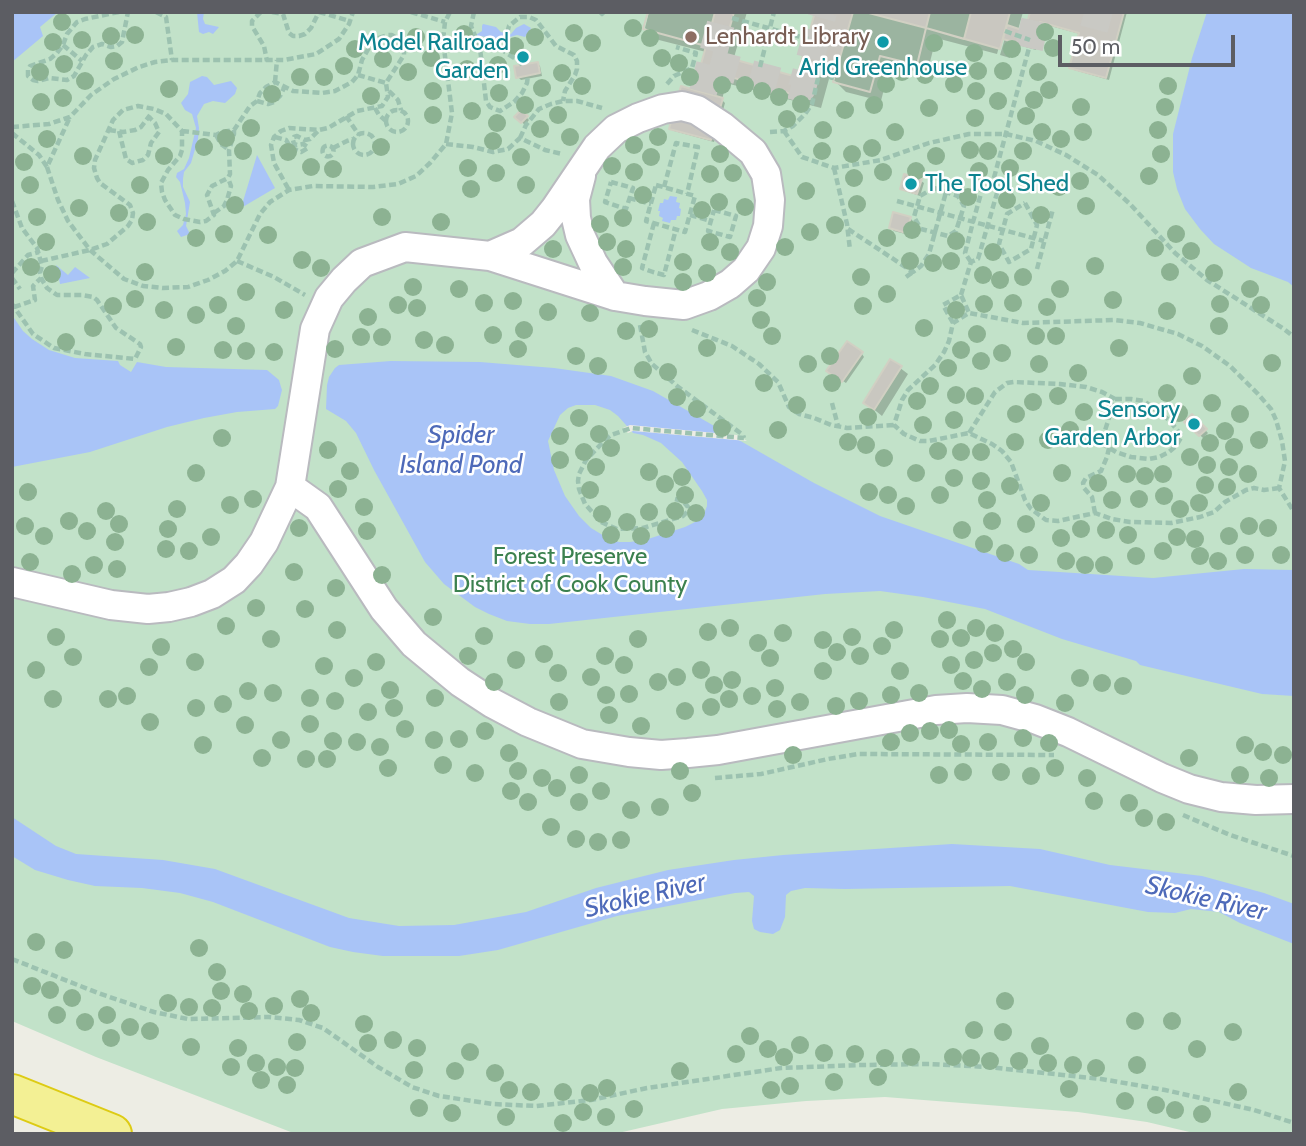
<!DOCTYPE html>
<style>
body{margin:0}
#map{position:relative;width:1306px;height:1146px;overflow:hidden;background:#edede4;font-family:Cabin,sans-serif}
canvas{display:block}
.frame{position:absolute;inset:0;border:14px solid #5c5d63;pointer-events:none}
.scale{position:absolute;left:1058px;top:35px;width:177px;height:32px;box-sizing:border-box;border:4px solid #5c5d63;border-top:0;padding-left:9px;font-size:21px;line-height:24px;white-space:nowrap;color:#5c5d63;-webkit-text-stroke:5px #fff;paint-order:stroke}
</style>
<div id="map">
<canvas width="1306" height="1146"></canvas>
<div class="frame"></div>
<div class="scale">50 m</div>
</div>
<script>
const c = document.querySelector('canvas').getContext('2d');
c.lineJoin = 'round';
function fill(path, color) { c.fillStyle = color; c.fill(path, 'evenodd'); }
const poly = rows => new Path2D(rows.map(r => 'M' + r).join(''));
function stroke(path, color, width, dash) { c.strokeStyle = color; c.lineWidth = width; c.lineCap = dash ? 'butt' : 'round'; c.setLineDash(dash || []); c.stroke(path); }
function drawText(font, color, halo, rows, align = 'center') {
  c.font = font + ' Cabin,sans-serif'; c.lineWidth = 5; c.setLineDash([]); c.textBaseline = 'middle'; c.strokeStyle = halo; c.fillStyle = color; for (const [text, x, y, turn = 0] of rows) {
    c.save(); c.translate(x, y); c.rotate((+turn || 0) * Math.PI / 180); c.textAlign = isNaN(turn) ? turn : align; if (halo) c.strokeText(text, 0, 0); c.fillText(text, 0, 0); c.restore();
  }
}
const green = poly([
 [12,12,1294,12,1294,1134,1198,1134,1147,1122,1078,1112,885,1097,806,1101,722,1109,614,1134,296,1134,96,1057,12,1021]
]);
const water = poly([
 [12,12,58,12,40,27,43,36,12,62],
 [197,12,204,12,203,19,205,24,219,27,213,34,209,32,203,34,199,32],
 [1207,12,1294,12,1294,287,1288,282,1251,268,1214,244,1200,229,1185,209,1177,189,1173,172,1173,134,1192,58],
 [483,24,496,27,501,32,511,34,516,28,524,24,531,28,525,37,517,35,510,37,500,36,494,39,481,36,465,49,458,47,459,41,471,38,482,31,482,26],
 [202,76,207,77,214,85,231,81,237,88,235,94,225,103,213,101,204,104,197,116,199,128,198,139,191,163,184,172,183,179,183,187,190,202,186,226,190,234,181,237,177,231,183,225,186,214,185,203,180,182,176,177,177,173,184,169,189,158,196,128,192,114,185,110,181,103,188,94,190,82],
 [257,155,275,188,241,208],
 [670,196,677,197,676,202,680,203,679,208,681,209,680,216,677,216,676,220,671,220,670,223,662,221,663,218,659,216,660,211,658,211,660,203,663,203,664,199,668,200],
 [56,265,68,275,75,267,90,278,60,284],
 [12,315,23,331,32,339,49,350,75,358,118,361,120,365,131,372,137,362,166,367,267,370,279,380,281,387,282,390,278,406,275,409,237,412,204,418,167,427,90,452,12,467],
 [391,361,480,362,554,368,611,376,653,391,814,483,880,516,1019,564,1028,570,1153,578,1244,569,1294,570,1294,696,1262,694,1140,665,1136,661,1062,639,985,609,923,597,880,591,825,594,549,624,530,624,507,621,489,614,475,607,444,584,425,562,374,470,356,433,346,421,326,409,327,385,329,377,335,368,339,365],
 [576,405,595,405,610,410,618,416,633,433,643,435,661,443,682,462,702,491,707,500,707,506,704,514,699,520,685,527,645,540,630,542,619,542,609,539,591,528,579,516,565,496,554,470,548,441,560,415,568,408],
 [12,817,56,846,76,854,163,860,215,869,349,918,399,926,454,925,526,912,596,888,668,870,734,860,783,855,952,844,1040,849,1110,865,1202,876,1264,893,1294,904,1294,944,1240,923,1219,912,1191,909,1175,913,1148,912,1010,886,845,889,805,888,791,891,786,895,785,917,780,930,773,934,760,932,754,929,752,921,754,896,749,892,735,893,617,916,498,950,459,956,383,956,353,952,330,947,213,902,180,893,142,888,95,886,68,880,35,870,12,856]
]);
const pier = poly([
 [630,425,737,435,747,441,633,431,628,433,623,428]
]);
const shadow = poly([
 [649,12,747,12,733,61,799,79,817,12,1023,12,1018,30,1026,33,1032,12,1127,12,1109,80,1074,70,1071,67,1080,34,1043,24,1036,50,1015,44,1010,58,1000,55,1005,38,1002,36,997,54,936,38,927,74,890,65,881,101,846,92,835,81,829,79,821,108,726,83,722,100,725,103,714,142,674,131,671,128,700,93,706,52,655,39,645,28],
 [537,63,540,66,542,76,521,80,518,77],
 [521,112,529,120,525,125,516,117],
 [921,181,924,183,920,196,905,191,902,188],
 [910,218,913,221,909,235,894,231,891,228],
 [862,354,864,357,846,383,832,374],
 [891,361,908,374,882,416,865,402],
 [1192,416,1208,433,1203,438,1186,422]
]);
const building = poly([
 [648,12,734,12,722,56,797,77,815,12,1010,12,1000,49,926,28,917,65,880,56,870,92,833,82,835,75,818,70,810,99,716,73,710,94,694,90,706,46,643,29,648,12],
 [648,12,715,12,706,46,643,29,648,12],
 [853,12,865,12,926,28,917,65,880,56,870,92,833,82,853,12],
 [930,12,971,12,964,39,926,28,930,12],
 [1030,12,1124,12,1106,78,1069,68,1079,33,1040,22,1033,48,1003,39,1007,25,1025,31,1030,12],
 [538,62,540,73,516,78,514,66,538,62],
 [681,86,723,98,711,140,669,129,681,86],
 [521,110,528,116,521,123,514,117,521,110],
 [904,174,922,179,917,194,900,189,904,174],
 [893,212,911,217,906,233,889,228,893,212],
 [847,341,863,352,842,382,826,371,847,341],
 [890,359,902,366,874,410,863,403,890,359],
 [1192,414,1207,429,1199,436,1184,422,1192,414]
]);
const minorTunnel = poly([
 [1084,12,1122,22],
 [1029,48,1037,12],
 [710,63,802,88,823,12],
 [703,92,724,12]
]);
const path = poly([
 [119,12,85,19,77,22,67,34,63,45,57,53,50,59,30,66,28,70,28,76,33,80,38,81,49,78,67,80,74,76,86,55,93,47,102,44,111,47,117,46,122,42,128,12],
 [156,12,166,17,172,60],
 [261,12,252,21,252,26,264,46,267,61],
 [272,12,283,14,289,33,293,36,299,36,305,34,311,28,319,12],
 [319,12,350,21],
 [411,12,445,22],
 [474,12,471,26,480,48,486,101,490,107,500,111,514,102,522,93,527,83,528,75],
 [600,12,602,14,604,12],
 [732,18,808,39],
 [1005,31,1030,40],
 [63,45,82,61],
 [522,65,519,61,505,52,503,48,509,26,520,17,529,17,536,20,540,25,556,46,574,55,577,61,577,69,575,75,565,91,563,101],
 [760,67,774,12],
 [358,75,386,83],
 [275,82,277,60],
 [667,84,674,76,692,68,696,53,676,47],
 [389,91,398,100,401,110],
 [257,101,268,104,274,102,280,96,284,88],
 [375,108,379,115,386,121],
 '386 121a11 11 0 1 1 22 0a11 11 0 1 1-22 0Z',
 [346,116,359,135],
 [12,127,49,124,70,117,91,95,114,79,139,67,155,62,172,60,284,60,316,54,339,39,349,24,353,12],
 [109,130,123,132,135,130,141,127,150,115],
 [119,131,126,159,132,163,143,160,148,155,151,143,159,132,155,123,149,117],
 [182,131,216,135,222,132,234,130,250,106,257,101,260,93,266,87,275,82,293,91,322,93,335,91,352,82,358,75,362,60,371,44,379,38,388,35,392,35,398,39,404,49,404,55,386,83,388,97,382,106,357,111,328,128,319,130,289,128,281,131,274,137,271,145,274,163,289,190],
 [784,131,802,157,834,168,881,160,929,143,969,134,1006,134,1036,141,1066,155,1098,175,1130,204,1175,253,1207,280,1284,329,1294,337],
 [770,132,784,131,793,126,805,114,812,104,819,74,834,78],
 [12,133,39,155,47,167,70,117],
 '353 144a11 11 0 1 1 22 0a11 11 0 1 1-22 0Z',
 [216,135,221,144,229,150],
 [275,137,286,140,291,148,301,152,308,148,308,147,303,144,297,145,294,144,293,140,294,137,297,136,305,140,310,139,318,131],
 [520,138,526,125,539,109,551,104,563,101,577,101,602,108],
 [446,144,473,147,493,152,508,149,520,138,545,150,562,154],
 '322.5 151a5.5 5.5 0 1 1 11 0a5.5 5.5 0 1 1-11 0Z',
 [333,148,347,141,353,139],
 [47,167,58,200,68,221,90,250,124,279,143,286,163,288,188,287,208,280,225,271,237,261,260,214,270,202,289,190,313,186,373,187,398,184,416,176,430,163,446,144,452,113,443,40,445,22,450,12],
 [834,168,847,224,850,250],
 [611,182,633,188,626,209,605,202,611,182],
 [656,185,695,196,685,232,646,221,656,185],
 [664,187,676,143,698,147,687,194],
 [934,188,958,196,964,206,956,231,948,236,921,229,914,217,920,196,934,188],
 [629,198,651,204],
 [12,201,22,228,37,248,42,266,40,273,41,278,47,288,57,295,82,295,93,297,97,300,116,328,140,344,141,347,135,359,85,354,54,348,33,334,12,304],
 [897,201,1044,241],
 [1025,203,1037,225,1031,249,1009,262,999,244,1007,214,1025,203],
 [714,210,736,216,730,237,708,231,714,210],
 [214,213,224,206,227,200,231,186,228,178],
 [690,215,711,221],
 [654,223,642,268,653,272,664,275,676,229],
 [848,229,913,272,921,266,929,254,946,192],
 [41,261,90,250,107,244,128,226,132,220,133,213,130,205,100,183,97,178,94,168,95,160,113,120,123,110,138,106,154,109,166,114,182,131,182,150,180,156,168,170,161,183,162,192,165,200,175,215,184,219,200,222,206,221,214,215,207,195,212,186,228,178,230,174,229,150,234,134,234,130],
 [237,261,274,277,305,295],
 [971,262,965,253,973,222,982,190,992,185,1029,48],
 [1037,269,1053,209],
 [12,273,28,255,39,252],
 [906,277,913,272],
 [12,278,20,289],
 [961,295,971,262,978,259,997,193,992,185],
 [14,307,35,300,33,286,41,278],
 [953,323,943,305,961,295,969,313],
 [640,325,645,352,652,364,677,386,743,435,744,438],
 [692,330,732,346,759,364,778,382,789,407,799,414,814,418,831,425,847,428,894,425],
 [832,403,838,426],
 [969,433,995,392,1007,383,1014,382,1060,384,1086,387,1102,392,1115,399,1101,443,1116,452,1131,457,1149,459,1159,457,1169,452,1176,446,1182,436,1169,420,1144,401,1131,399,1115,399],
 [1279,488,1264,490,1254,488,1246,490,1225,502,1214,512,1200,517,1171,523,1130,522,1112,519,1095,513,1058,521,1046,520,1031,509,1025,500,1011,462,1002,451,992,444,969,433,929,441,920,441,904,434,894,425,902,400,908,390,935,365,944,352,949,341,953,323,969,313,1023,323,1114,320,1140,323,1178,334,1202,346,1230,366,1258,394,1271,409,1276,420,1282,441,1285,461,1279,488,1294,512],
 [675,499,683,501,688,507,687,512,683,516,643,528,617,529,601,522,585,504,579,489,578,481,579,474,586,460,605,440,611,435,631,428,744,438],
 [1095,513,1092,497,1084,488,1083,483,1086,478,1101,471,1107,457,1109,448],
 [715,778,761,774,828,759,858,754,1054,755],
 [1183,815,1230,835,1294,856],
 [12,959,98,993,154,1012,188,1019,269,1017,299,1020,323,1028,378,1067,412,1087,439,1096,493,1104,536,1106,591,1100,647,1088,781,1068,861,1065,930,1064,988,1067,1101,1079,1165,1090,1254,1110,1294,1123]
]);
const minor = poly([
 [581,176,575,199,576,218,580,235,593,263,615,296],
 [290,487,318,507,384,609,414,644,460,682,492,703,528,722,582,744,629,752,661,755,688,753,718,750,936,710,967,708,1002,710,1035,719,1068,732,1162,778,1189,789,1221,797,1256,800,1294,799],
 [12,582,111,605,148,609,169,607,191,602,212,594,234,580,249,564,264,542,290,487,315,329,329,298,344,280,362,263,405,247,490,256,615,296,645,301,684,305,709,296,730,284,746,270,761,248,768,226,770,200,766,174,753,152,723,127,697,110,682,106,663,109,638,118,616,129,597,147,555,209,543,224,522,242,490,256]
]);
const highway = poly([
 [12,1094,112,1134]
]);
const trees = [
 [62,22],
 [633,28],
 [1045,32],
 [574,33],
 [464,34],
 [135,35],
 [111,36],
 [416,37],
 [535,37],
 [650,38],
 [82,40],
 [53,42],
 [592,43],
 [934,43],
 [515,46],
 [1053,48],
 [355,49],
 [1012,49],
 [974,53],
 [431,58],
 [662,58],
 [383,59],
 [114,61],
 [679,63],
 [64,64],
 [498,65],
 [344,66],
 [467,69],
 [978,71],
 [1003,71],
 [40,72],
 [408,72],
 [902,72],
 [1038,72],
 [562,73],
 [925,75],
 [300,77],
 [324,77],
 [690,77],
 [85,81],
 [886,84],
 [954,84],
 [646,85],
 [722,85],
 [745,85],
 [582,86],
 [1168,86],
 [542,88],
 [169,89],
 [1049,90],
 [433,91],
 [762,91],
 [976,91],
 [499,93],
 [272,94],
 [371,96],
 [779,97],
 [63,98],
 [1034,100],
 [998,101],
 [41,102],
 [801,104],
 [525,105],
 [874,105],
 [1081,107],
 [1165,107],
 [929,108],
 [845,110],
 [472,111],
 [433,115],
 [558,115],
 [1026,116],
 [975,118],
 [787,119],
 [497,123],
 [251,128],
 [540,129],
 [823,130],
 [1158,130],
 [895,132],
 [1042,132],
 [1083,132],
 [570,137],
 [658,137],
 [226,138],
 [47,139],
 [1061,139],
 [493,141],
 [634,145],
 [204,147],
 [381,147],
 [872,148],
 [970,150],
 [243,151],
 [822,151],
 [988,151],
 [1023,151],
 [288,152],
 [720,154],
 [852,154],
 [1161,154],
 [83,156],
 [164,156],
 [936,156],
 [521,157],
 [651,157],
 [24,162],
 [612,166],
 [311,167],
 [468,168],
 [1010,168],
 [333,169],
 [916,171],
 [979,171],
 [634,172],
 [883,172],
 [496,173],
 [733,173],
 [710,174],
 [1149,176],
 [854,178],
 [1080,181],
 [30,185],
 [140,185],
 [526,185],
 [1059,187],
 [471,189],
 [806,191],
 [643,195],
 [968,197],
 [1007,200],
 [719,202],
 [857,204],
 [235,205],
 [1086,206],
 [745,207],
 [79,208],
 [702,210],
 [119,213],
 [1041,215],
 [37,217],
 [382,217],
 [623,218],
 [147,222],
 [441,222],
 [600,224],
 [835,225],
 [912,230],
 [810,232],
 [224,234],
 [1176,234],
 [268,235],
 [196,238],
 [887,238],
 [956,241],
 [46,242],
 [607,242],
 [710,242],
 [785,247],
 [1155,248],
 [553,249],
 [626,249],
 [1191,251],
 [730,252],
 [993,252],
 [302,260],
 [910,261],
 [951,261],
 [683,262],
 [933,263],
 [1095,266],
 [31,267],
 [623,267],
 [321,268],
 [145,272],
 [1170,272],
 [707,273],
 [1214,273],
 [52,274],
 [983,275],
 [861,277],
 [1023,277],
 [1000,280],
 [683,282],
 [767,282],
 [413,287],
 [459,289],
 [1060,289],
 [1250,289],
 [246,292],
 [887,294],
 [757,298],
 [135,299],
 [1113,300],
 [513,301],
 [484,303],
 [1013,303],
 [984,304],
 [1220,304],
 [218,305],
 [398,305],
 [1261,305],
 [113,306],
 [863,306],
 [1047,307],
 [417,308],
 [164,310],
 [284,310],
 [956,310],
 [1167,311],
 [548,312],
 [590,313],
 [196,315],
 [368,317],
 [761,320],
 [236,326],
 [1219,326],
 [93,328],
 [924,328],
 [649,329],
 [524,330],
 [626,331],
 [977,334],
 [493,335],
 [772,336],
 [1036,336],
 [1056,336],
 [361,337],
 [382,337],
 [424,340],
 [66,342],
 [445,345],
 [176,347],
 [707,348],
 [1119,348],
 [335,349],
 [518,349],
 [223,350],
 [961,350],
 [246,351],
 [274,352],
 [1002,353],
 [576,356],
 [830,356],
 [981,361],
 [1272,363],
 [808,364],
 [1039,364],
 [598,366],
 [948,368],
 [643,370],
 [668,372],
 [1078,373],
 [1192,376],
 [764,383],
 [832,383],
 [930,386],
 [1167,393],
 [956,395],
 [975,396],
 [1058,396],
 [677,397],
 [917,401],
 [1033,402],
 [1212,403],
 [797,405],
 [697,409],
 [1084,412],
 [1179,413],
 [1016,414],
 [1240,414],
 [868,417],
 [579,418],
 [954,420],
 [923,425],
 [722,428],
 [778,430],
 [1070,430],
 [1225,431],
 [599,434],
 [560,436],
 [222,438],
 [1048,440],
 [1259,440],
 [848,442],
 [1015,442],
 [1210,443],
 [866,445],
 [1234,447],
 [611,448],
 [328,450],
 [938,451],
 [584,452],
 [961,452],
 [981,452],
 [1190,457],
 [884,458],
 [560,460],
 [1207,465],
 [596,467],
 [1229,467],
 [350,471],
 [649,472],
 [196,473],
 [916,473],
 [1062,473],
 [1127,474],
 [1163,474],
 [1248,474],
 [1145,476],
 [682,477],
 [954,478],
 [981,481],
 [1098,483],
 [665,484],
 [1205,485],
 [1010,486],
 [1227,487],
 [338,489],
 [590,490],
 [28,492],
 [869,492],
 [685,495],
 [888,495],
 [940,495],
 [1164,496],
 [253,499],
 [1139,499],
 [987,500],
 [1112,500],
 [1041,503],
 [1199,503],
 [230,505],
 [906,506],
 [364,507],
 [177,509],
 [1180,509],
 [106,511],
 [675,511],
 [649,512],
 [696,513],
 [602,514],
 [69,521],
 [992,521],
 [627,522],
 [119,524],
 [1026,524],
 [25,526],
 [1249,526],
 [299,528],
 [1268,528],
 [168,529],
 [666,529],
 [1081,529],
 [962,530],
 [1106,530],
 [87,531],
 [367,531],
 [611,535],
 [1128,535],
 [44,536],
 [641,536],
 [1229,536],
 [211,537],
 [1177,537],
 [1061,538],
 [1195,539],
 [115,542],
 [984,544],
 [166,549],
 [189,551],
 [1163,551],
 [1005,553],
 [1029,555],
 [1245,555],
 [1281,555],
 [1136,556],
 [1200,556],
 [1066,561],
 [1218,561],
 [30,562],
 [94,565],
 [1085,565],
 [1104,565],
 [117,569],
 [294,572],
 [72,574],
 [382,575],
 [336,588],
 [256,608],
 [305,609],
 [433,617],
 [947,620],
 [226,626],
 [730,628],
 [976,628],
 [337,630],
 [894,630],
 [708,632],
 [783,633],
 [995,633],
 [484,636],
 [56,637],
 [852,637],
 [961,638],
 [271,639],
 [638,639],
 [940,639],
 [823,640],
 [758,643],
 [882,646],
 [161,647],
 [1013,649],
 [837,652],
 [993,653],
 [544,654],
 [468,656],
 [605,656],
 [860,656],
 [73,657],
 [770,658],
 [516,660],
 [974,660],
 [195,662],
 [376,662],
 [1026,662],
 [624,665],
 [951,665],
 [324,666],
 [149,667],
 [36,670],
 [701,670],
 [823,671],
 [900,671],
 [558,673],
 [591,677],
 [677,677],
 [354,678],
 [1080,678],
 [732,680],
 [963,681],
 [494,682],
 [658,682],
 [1007,682],
 [1102,683],
 [714,685],
 [1123,686],
 [775,688],
 [982,689],
 [390,690],
 [248,691],
 [273,693],
 [919,693],
 [629,694],
 [606,695],
 [891,695],
 [1025,695],
 [127,696],
 [752,696],
 [310,698],
 [435,698],
 [53,699],
 [108,699],
 [729,699],
 [335,701],
 [859,701],
 [559,702],
 [800,702],
 [1065,703],
 [223,704],
 [836,706],
 [711,707],
 [196,708],
 [394,708],
 [777,709],
 [685,711],
 [368,712],
 [609,715],
 [150,722],
 [310,724],
 [245,725],
 [641,726],
 [405,729],
 [949,730],
 [485,731],
 [930,731],
 [910,733],
 [1023,738],
 [459,739],
 [281,740],
 [434,740],
 [333,741],
 [357,742],
 [891,742],
 [988,742],
 [1049,743],
 [961,744],
 [203,745],
 [1245,745],
 [380,747],
 [1263,752],
 [509,753],
 [793,755],
 [1283,755],
 [262,758],
 [1189,758],
 [306,759],
 [327,759],
 [443,765],
 [388,768],
 [1055,768],
 [518,771],
 [680,771],
 [963,772],
 [1001,772],
 [475,773],
 [579,775],
 [939,775],
 [1240,775],
 [1031,776],
 [542,778],
 [1087,778],
 [1269,778],
 [557,788],
 [511,791],
 [601,791],
 [692,793],
 [1094,801],
 [528,802],
 [579,802],
 [1129,803],
 [660,807],
 [631,810],
 [1144,818],
 [1166,822],
 [551,827],
 [576,839],
 [621,840],
 [598,842],
 [36,942],
 [199,948],
 [64,950],
 [217,972],
 [32,986],
 [50,990],
 [221,991],
 [243,994],
 [72,998],
 [300,999],
 [1005,1001],
 [168,1003],
 [274,1006],
 [189,1007],
 [212,1008],
 [249,1011],
 [311,1013],
 [57,1015],
 [107,1015],
 [1135,1021],
 [1172,1021],
 [85,1022],
 [364,1024],
 [130,1027],
 [974,1030],
 [150,1031],
 [1003,1032],
 [1233,1032],
 [750,1036],
 [111,1038],
 [393,1040],
 [297,1042],
 [368,1043],
 [800,1045],
 [1040,1046],
 [191,1047],
 [238,1048],
 [417,1048],
 [768,1049],
 [1197,1049],
 [470,1052],
 [824,1053],
 [736,1054],
 [855,1054],
 [784,1057],
 [911,1057],
 [953,1057],
 [885,1058],
 [971,1058],
 [990,1061],
 [1019,1061],
 [256,1063],
 [1048,1063],
 [1073,1065],
 [1137,1065],
 [231,1067],
 [277,1067],
 [295,1068],
 [1096,1068],
 [414,1070],
 [455,1071],
 [680,1071],
 [495,1073],
 [878,1077],
 [261,1080],
 [834,1082],
 [287,1085],
 [790,1086],
 [607,1088],
 [1069,1089],
 [509,1090],
 [771,1090],
 [531,1092],
 [563,1092],
 [1238,1092],
 [590,1093],
 [1125,1101],
 [1156,1105],
 [419,1108],
 [634,1109],
 [1175,1110],
 [583,1112],
 [452,1113],
 [1202,1114],
 [506,1117],
 [606,1117],
 [563,1123]
];
const markers = [
 [691,37,7,"#8d6e63"],
 [883,42,7,"#0f9aa8"],
 [523,57,7,"#0f9aa8"],
 [911,184,7,"#0f9aa8"],
 [1194,424,7,"#0f9aa8"]
];
const educationNames = [
 ["Lenhardt Library",705,37]
];
const cultureNames = [
 ["Model Railroad",509,43],
 ["Garden",509,71],
 ["Arid Greenhouse",883,68,"center"],
 ["The Tool Shed",925,184,"left"],
 ["Sensory",1180,410],
 ["Garden Arbor",1180,438]
];
const parkNames = [
 ["Forest Preserve",570,557],
 ["District of Cook County",570,585]
];
const waterNames = [
 ["Spider",461,435],
 ["Island Pond",461,465],
 ["Skokie River",645,896,-13],
 ["Skokie River",1206,899,13]
];
fill(green, '#c2e2c9');
fill(water, '#a9c4f7');
fill(pier, '#edede4');
fill(shadow, '#0003');
fill(building, '#c9c7c0');
stroke(building, '#d1d0c3', 2);
stroke(minorTunnel, '#c9c9c4', 28, [28, 14]);
stroke(minor, '#b9babf', 32);
stroke(highway, '#ddcb14', 42);
stroke(path, '#9cc2b0', 4.5, [7, 3.5]);
stroke(minor, '#fff', 28);
stroke(highway, '#f3f094', 38);
c.fillStyle = '#8cb292';
for (const [x, y] of trees) { c.beginPath(); c.arc(x, y, 9, 0, 2 * Math.PI); c.fill(); }
for (const [x, y, r, color] of markers) { const dot = new Path2D(); dot.arc(x, y, r, 0, 2 * Math.PI); c.fillStyle = color; c.fill(dot); stroke(dot, '#fff', 2.5); }
drawText('24px', '#785e54', '#fff', educationNames, 'left');
drawText('24px', '#0d838f', '#fff', cultureNames, 'right');
drawText('24px', '#3c814f', '#fff', parkNames);
drawText('italic 26px', '#4e6ab9', '#fff', waterNames);
</script>
